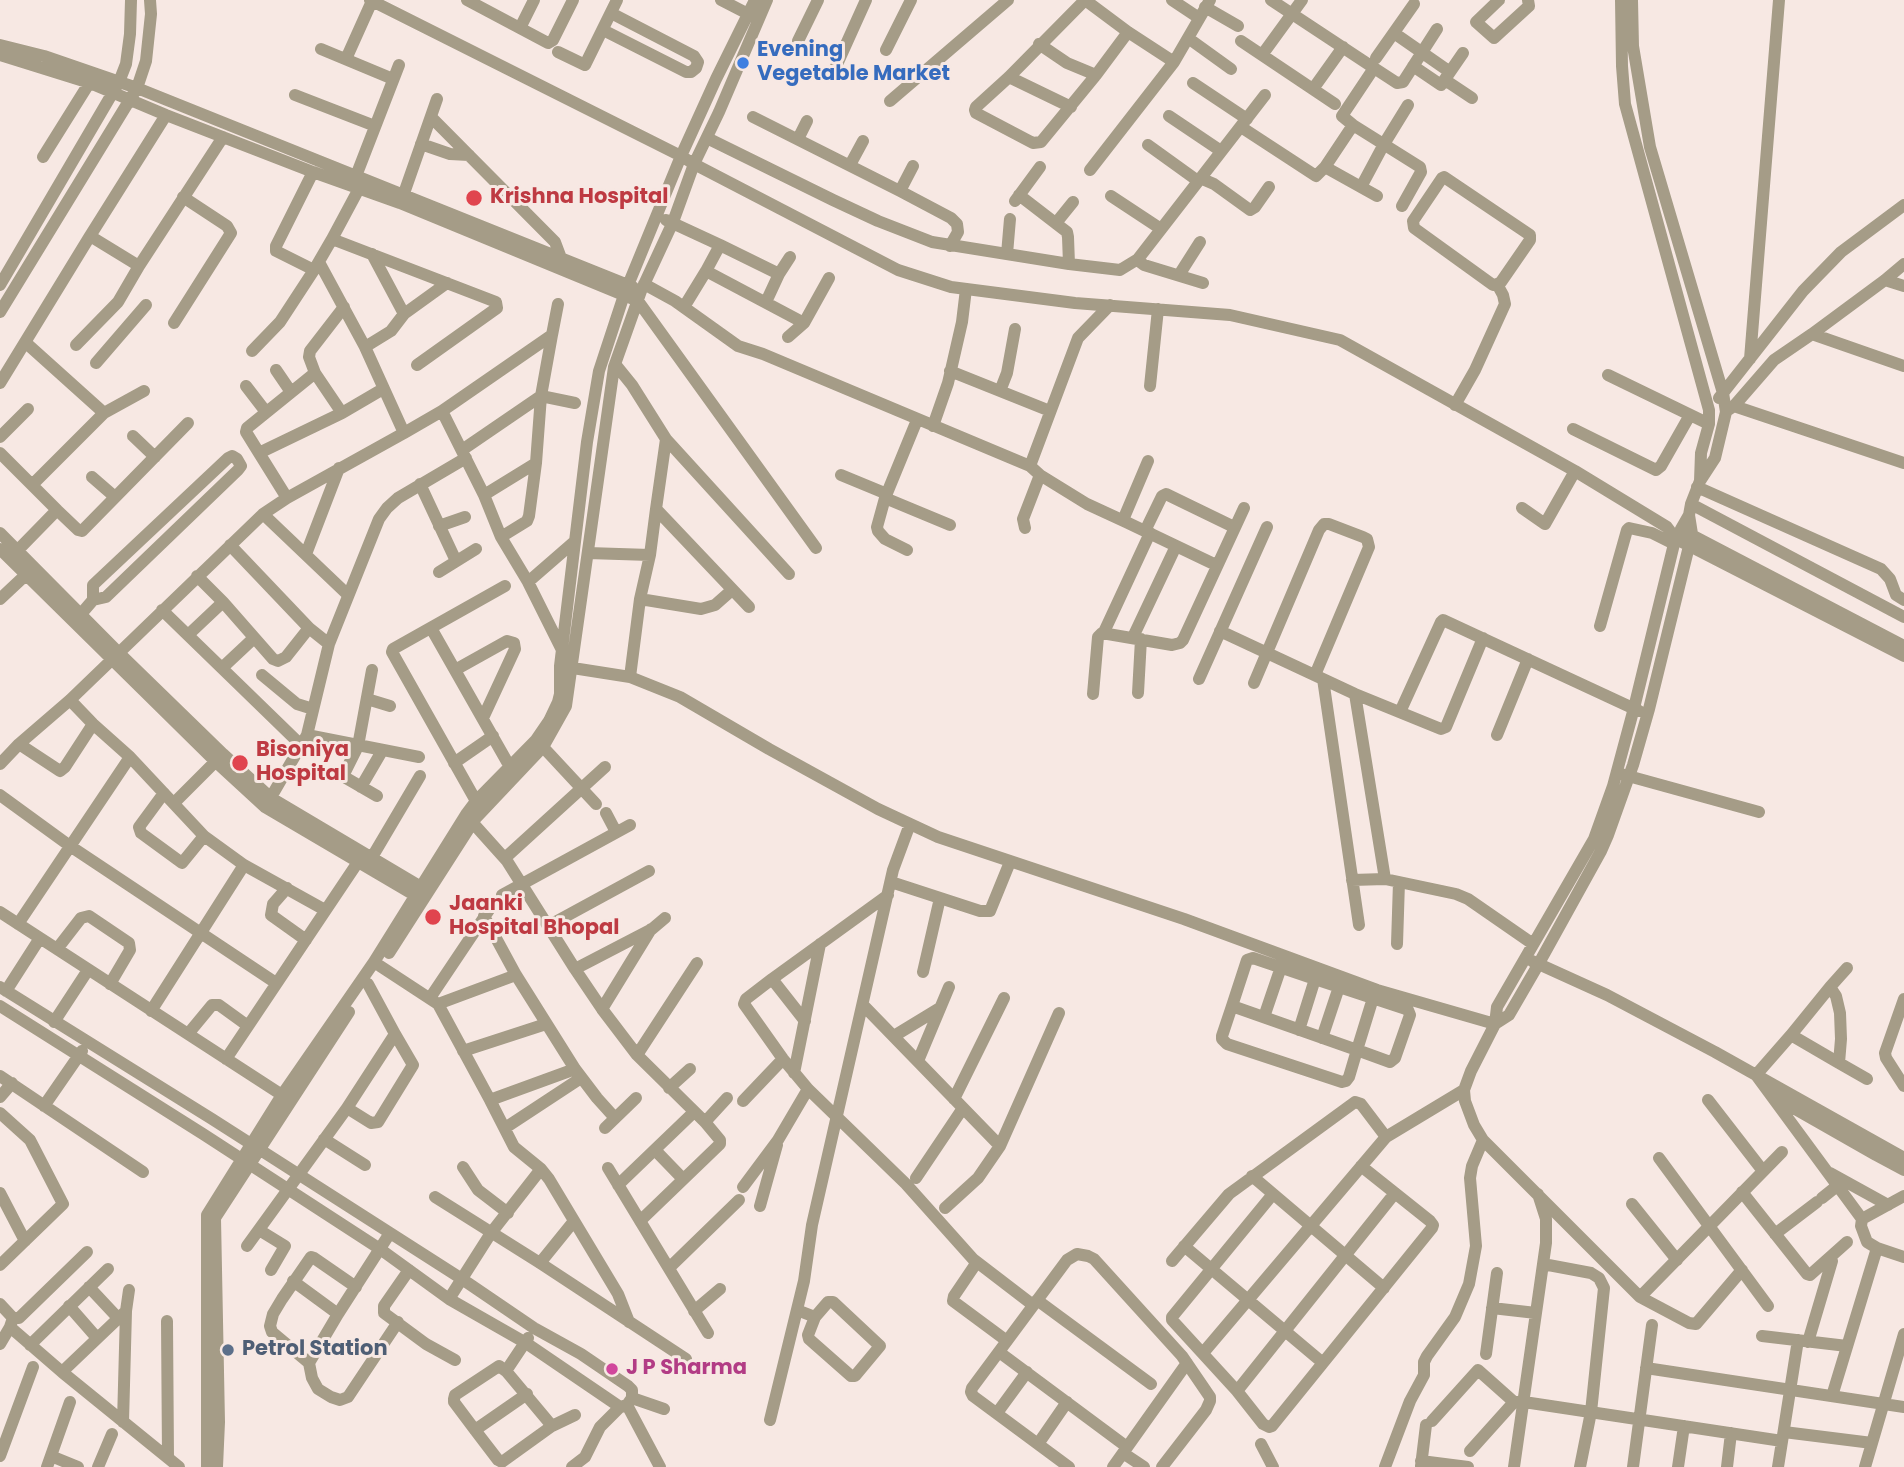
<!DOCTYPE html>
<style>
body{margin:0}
canvas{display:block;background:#f7e8e3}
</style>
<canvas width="1904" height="1467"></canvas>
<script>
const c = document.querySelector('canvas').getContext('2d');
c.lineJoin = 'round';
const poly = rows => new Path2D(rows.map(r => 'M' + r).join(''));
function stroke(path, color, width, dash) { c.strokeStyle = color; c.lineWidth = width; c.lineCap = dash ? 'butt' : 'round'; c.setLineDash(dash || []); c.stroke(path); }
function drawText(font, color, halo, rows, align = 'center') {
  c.font = font + ' Poppins,sans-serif'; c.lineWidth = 6; c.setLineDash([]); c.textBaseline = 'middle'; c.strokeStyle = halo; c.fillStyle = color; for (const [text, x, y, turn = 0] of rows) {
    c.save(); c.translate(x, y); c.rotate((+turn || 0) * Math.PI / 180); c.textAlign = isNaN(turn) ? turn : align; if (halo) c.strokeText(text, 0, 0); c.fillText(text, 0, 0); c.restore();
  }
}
const minor = poly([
 [370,0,681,156,694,164,898,270,951,287,1075,303,1230,315,1340,340,1575,471,1667,527,1676,539,1904,656],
 [467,0,548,43,553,40,573,0],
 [721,0,754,17],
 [1085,0,1009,77,976,107,975,110,976,113,1033,143,1041,142,1096,75,1128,32],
 [1085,0,1128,32,1174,62],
 [1172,0,1199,18],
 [1271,0,1374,68,1342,116,1353,125,1420,167,1421,172,1402,206],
 [1499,0,1476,22,1494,38,1529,6,1528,0],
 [1621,0,1622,66,1625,104,1709,410,1709,424,1701,453,1700,481],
 [1205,7,1238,26],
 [520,28,534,0],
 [603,30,686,72,691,72,696,68,698,62,694,56,611,13],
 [1394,33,1450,72],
 [1188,38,1231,69],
 [798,41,818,0],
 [1241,41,1335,104],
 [1039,44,1067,63,1096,75],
 [0,45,44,56,137,88,633,287],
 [321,49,393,79],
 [886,50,911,0],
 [558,52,585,65,617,0],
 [0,55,90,83,166,115,313,172,400,203,638,301,816,548],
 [1262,55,1302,0],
 [1376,58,1414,4],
 [346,59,372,1],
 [1413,66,1441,85,1463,53],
 [1374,68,1397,83,1403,82,1437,29],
 [834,71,866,0],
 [1009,77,1071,107],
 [1445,80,1472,98],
 [1193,83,1247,119],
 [1313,89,1343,47],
 [295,95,375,126],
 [890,101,1008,0],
 [166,115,90,236,139,266,223,137],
 [1169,116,1221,151],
 [431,117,555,242,561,258],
 [753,117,900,191,951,218,957,224,958,232,950,246],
 [1241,127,1316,176,1325,167,1353,125],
 [707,138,833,200,878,221,932,242,1069,264,1120,270,1138,259,1265,95],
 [798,139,807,121],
 [421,144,450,154,469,155],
 [1148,145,1198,181],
 [43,157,93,77],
 [850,165,863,141],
 [1325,167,1377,196],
 [1090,170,1174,62,1210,0],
 [313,172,276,246,276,251,314,270,332,239],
 [356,176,399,65],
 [1200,178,1214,184,1250,210,1255,207,1269,187],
 [362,183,332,239,496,302,497,308,417,365],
 [1361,187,1384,144,1408,105],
 [900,191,913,166],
 [1019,195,1067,232,1068,237,1069,264],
 [1111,196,1161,229],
 [402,199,437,99],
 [1015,201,1040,167],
 [666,220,720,245],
 [1056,223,1073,202],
 [372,254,404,314,447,283],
 [1007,254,1010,219],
 [1138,259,1140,262,1144,265,1203,283],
 [319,262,365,347,391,331,404,314],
 [779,274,790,257],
 [1179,275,1200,242],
 [1885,280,1904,286],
 [644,284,675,301,738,346,763,354,1030,466,1040,475,1087,504,1126,522,1216,565],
 [0,285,119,82,126,64,130,34,131,0],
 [766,302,779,274,720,245,706,271,804,323],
 [344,307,310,351,309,357,315,373,342,413,383,389],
 [684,307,706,271],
 [0,312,137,88,146,61,151,14,150,0],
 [174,323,231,233,227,226,183,197],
 [1812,334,1904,366],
 [788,337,804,323,829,278],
 [25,342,104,413],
 [76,345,118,302,139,266],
 [365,347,404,433,442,411,552,335,558,304],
 [252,351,280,322,314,270],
 [1750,359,1779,0],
 [96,363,146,305],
 [615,364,632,385,666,439,789,574],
 [276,370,291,392],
 [950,371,1050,411],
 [1608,375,1709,424],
 [0,383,90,236],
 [246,386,266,412],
 [1150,386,1158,309],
 [1000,391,1007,373,1015,329],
 [1719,398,1803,291,1841,252,1904,205],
 [1455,405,1475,370,1505,304,1503,295,1497,284,1501,282,1530,240,1530,235,1444,177,1442,178,1413,221,1414,228,1493,285,1497,284],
 [1734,406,1774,360,1812,334,1885,280,1904,264],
 [1728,410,1734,406,1904,463],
 [442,411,484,495,501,537,527,521,529,516,536,463,541,396,552,335],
 [342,413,259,453,287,498,404,433],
 [933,426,948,383,962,322,966,289],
 [1573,429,1656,470,1661,466,1690,415],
 [133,436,155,457],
 [0,437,28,409],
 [666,439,656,509,749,607],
 [462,450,541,396,575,403],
 [0,453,57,510],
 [259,453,246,432,247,428,315,373],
 [1030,466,1078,338,1110,305],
 [841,475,887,494],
 [92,477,115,497],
 [420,484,456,561],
 [32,485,104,413,144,391],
 [1697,487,1881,569,1890,579,1896,595,1904,600],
 [484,495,536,463],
 [885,498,950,525],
 [1691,504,1904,617],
 [1522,508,1545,524,1575,471],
 [263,514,348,595],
 [1689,515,1681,529,1674,544,1634,708,1613,786,1594,839,1497,1007,1495,1024,1471,1071,1464,1090,1465,1101,1474,1125,1483,1140,1640,1297,1689,1323,1696,1324,1742,1270],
 [1123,520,1148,461],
 [439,526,465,517],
 [1025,528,1023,519,1040,475],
 [1145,531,1162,496,1166,494,1234,527],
 [1684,531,1904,646],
 [0,533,118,652,223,754,271,798,426,890],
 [501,537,528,582,562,650],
 [230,545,309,628,329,644],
 [0,549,215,761,265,807,423,900],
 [907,550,885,539,878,531,877,527,885,498,917,420],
 [17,551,57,510,78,530,82,531,188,423],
 [588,553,650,555],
 [306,554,339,468],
 [439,572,476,549],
 [197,576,223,602,273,659,278,661,286,657,309,628],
 [528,582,574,542],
 [0,599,31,570],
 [640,599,701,609,715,605,732,590],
 [162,610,301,745],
 [81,614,93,600,106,597,238,470,241,466,237,459,232,456,228,458,93,585,93,600],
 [1600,626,1627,530,1629,528,1652,533,1674,544],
 [431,628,510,767],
 [1220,631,1355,694,1441,729,1446,727,1483,638],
 [1104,632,1150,533],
 [188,635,223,602],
 [1133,637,1176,546],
 [560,666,630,677,680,697,769,749,878,809,938,837,1184,919,1377,990,1495,1024,1509,1015,1538,965,1601,851,1608,835,1633,765,1649,709,1692,534,1689,515,1691,504,1700,481,1715,458,1726,412,1723,393,1650,147,1633,46,1632,0],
 [222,668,254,638],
 [372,670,358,746,344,774,346,778,377,796],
 [455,670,507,641,514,643,515,649,483,718],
 [262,675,297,704,313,709],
 [630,677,640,599,650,555,656,509],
 [1199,679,1267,527],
 [1323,679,1359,925],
 [1254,683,1319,530,1324,524,1329,524,1363,537,1367,539,1369,547,1315,675],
 [1138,693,1141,639],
 [1093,694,1098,637,1102,633,1172,645,1180,643,1183,640,1244,508],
 [1355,694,1385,879,1456,894,1468,899,1533,944],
 [367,699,390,706],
 [70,700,93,724,130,757,204,836,244,865,325,910],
 [1400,712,1441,622,1443,620,1639,711],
 [307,735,419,757],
 [1497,735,1528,659],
 [19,744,60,771,65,767,93,724],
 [543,747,596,804],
 [454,763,493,736],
 [0,764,19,744,70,700,263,514,287,498],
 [1621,774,1759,812],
 [361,787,382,751],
 [164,793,139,827,141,833,182,863,204,836],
 [0,795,70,846,276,983],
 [476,801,392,652,393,649,505,586],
 [174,803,220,757],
 [267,804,307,735,329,644,379,519,387,508,398,498,466,458],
 [606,813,616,832],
 [472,822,507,861,575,969,602,1009,637,1055,705,1122,720,1140,720,1144,640,1221],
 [505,858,605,767],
 [368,864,420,776],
 [1352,880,1385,879],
 [891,882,980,911,990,911,1010,862],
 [287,888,273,904,271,915,306,940],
 [502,895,630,825],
 [888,895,772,979,746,999,744,1004,783,1059,808,1089,906,1184,973,1259,1033,1305],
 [0,912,282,1095],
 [484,916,516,975,575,1069,597,1098,615,1118],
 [18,924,130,757],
 [548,926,649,871],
 [1397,944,1399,882],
 [57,949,81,918,89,916,129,943,130,950,110,984],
 [389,953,475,819,543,747,566,706,614,367,641,291,673,222,694,164,719,112,767,0],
 [1532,961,1607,995,1715,1052,1904,1158],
 [380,966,438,1004,490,1100,514,1147,541,1169,549,1179,618,1294,629,1322],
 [1847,968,1830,987,1836,996,1840,1013,1841,1039,1839,1063,1867,1079],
 [575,969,652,929,665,918],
 [923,972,940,898],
 [772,979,805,1021],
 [0,987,212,1119,462,1279,534,1328,581,1354,628,1386,632,1390,632,1398,627,1405,620,1407,526,1343,449,1299,380,1249,203,1134,0,1006],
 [1830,987,1791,1035,1839,1063],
 [6,991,40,938],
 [430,998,493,904],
 [1904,999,1885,1053,1886,1058,1904,1086],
 [438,1004,516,975],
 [863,1005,1000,1146],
 [1232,1006,1357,1050,1390,1062,1395,1058,1410,1015,1408,1010,1406,1009,1315,979,1253,958,1247,960,1232,1006,1222,1036,1222,1039,1227,1044,1342,1082,1346,1081,1349,1077,1357,1050,1373,998],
 [602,1009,651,929],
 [151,1011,244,865],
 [1264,1017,1281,967],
 [54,1022,88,970],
 [1299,1030,1315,979],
 [188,1034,212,1005,219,1005,248,1026],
 [1791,1035,1756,1075,1862,1219,1861,1226,1867,1242,1877,1248,1904,1257],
 [894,1036,940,1008],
 [1322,1038,1339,987],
 [463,1051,546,1024],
 [637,1055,697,963],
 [226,1059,358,862],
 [918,1061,949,987],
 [794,1073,820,944],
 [0,1076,143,1172],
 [669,1088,690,1069],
 [0,1097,12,1083],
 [1776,1098,1876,1155],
 [954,1099,1004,998],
 [490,1100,575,1069],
 [1708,1100,1763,1171],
 [743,1101,783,1059],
 [44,1106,82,1051],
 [347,1108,371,1123,378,1122,413,1065,395,1034],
 [0,1113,30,1140,63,1204,0,1265],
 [705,1122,727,1098],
 [505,1128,581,1078],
 [605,1128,636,1098],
 [324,1139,365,1165],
 [1878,1149,1876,1155,1904,1170],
 [655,1150,683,1179],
 [1659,1158,1768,1306],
 [463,1167,478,1190,508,1213],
 [608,1168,708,1333],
 [1830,1173,1888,1205],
 [1252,1176,1384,1288],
 [916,1178,963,1108],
 [618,1185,694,1112],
 [743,1187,778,1140,808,1089],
 [1742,1192,1807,1274,1810,1275,1847,1242],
 [0,1193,25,1241],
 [1273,1194,1172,1317,1172,1320,1237,1391,1263,1424,1269,1427,1272,1426,1432,1228,1433,1225,1430,1221,1361,1166],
 [435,1197,540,1263,686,1359],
 [1822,1198,1837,1186],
 [1632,1204,1677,1260],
 [760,1206,777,1145],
 [945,1208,978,1178,1000,1146,1059,1013],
 [1862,1219,1904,1196],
 [259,1230,285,1246,271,1270],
 [390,1233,338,1314,309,1363,312,1378,318,1389,331,1397,340,1400,348,1397,398,1322],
 [1775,1234,1817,1202],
 [247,1246,347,1108,395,1034,368,984],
 [1184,1246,1323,1363],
 [1172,1261,1229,1194,1355,1102,1361,1104,1386,1137],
 [977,1262,954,1296,953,1301,1007,1341],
 [540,1263,574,1221],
 [1543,1264,1591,1273,1599,1278,1604,1288,1591,1412,1580,1467],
 [669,1268,739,1200],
 [409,1270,384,1306,384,1313,426,1344,455,1360],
 [293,1281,338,1314],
 [89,1287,118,1318],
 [1640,1297,1782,1152],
 [449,1299,491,1233,541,1169],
 [1037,1300,1151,1384],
 [0,1304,13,1318,10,1327,62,1372,179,1467],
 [69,1306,97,1338],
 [1492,1308,1536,1313],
 [797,1310,815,1317,828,1302,833,1302,880,1346,855,1376,851,1376,809,1339,808,1335,815,1317],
 [694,1311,720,1289],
 [13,1318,19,1318,87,1252],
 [167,1321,168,1458],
 [1762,1336,1847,1346],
 [1808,1342,1832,1261],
 [0,1344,10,1327],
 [30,1345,108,1269],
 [999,1352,1127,1447],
 [1203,1353,1386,1137,1464,1090],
 [1486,1354,1497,1273],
 [309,1363,272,1332,270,1326,273,1314,282,1299,311,1257,314,1258,356,1287],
 [1646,1368,1904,1407],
 [506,1371,499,1366,455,1395,454,1399,454,1402,475,1430,498,1460,502,1462,552,1426,506,1371,528,1338],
 [62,1372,126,1311],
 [1237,1391,1395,1193],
 [1832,1396,1877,1248],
 [632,1398,664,1409],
 [627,1405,660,1467],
 [997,1413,1027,1372],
 [770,1420,804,1281,812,1225,893,870,910,824],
 [1432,1421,1478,1370,1514,1402,1524,1402,1782,1441],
 [123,1422,126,1311,129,1290],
 [552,1426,575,1415],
 [475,1430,527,1394],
 [1784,1432,1872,1443],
 [1038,1444,1067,1402],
 [1261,1444,1273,1467],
 [1470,1451,1514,1402],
 [1123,1453,1144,1467],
 [0,1456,33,1367],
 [51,1456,78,1467],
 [1421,1461,1468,1467],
 [1421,1466,1426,1425],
 [47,1467,70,1402],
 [98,1467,112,1434],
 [207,1467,207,1215,282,1095,374,962,467,813,476,801,536,740,549,721,558,702,560,694,560,666,587,442,599,371,624,295,681,156,716,79,755,0],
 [217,1467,219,1422,215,1218,349,1012],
 [572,1467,585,1457,600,1427,620,1407],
 [1069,1467,973,1396,971,1392,972,1388,1067,1260,1077,1254,1088,1256,1094,1259,1182,1356,1210,1397,1210,1401,1206,1410,1162,1467],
 [1113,1467,1187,1363],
 [1385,1467,1410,1401,1424,1375,1424,1362,1427,1356,1455,1317,1469,1284,1476,1246,1470,1178,1472,1166,1483,1140],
 [1514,1467,1546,1243,1546,1219,1538,1194],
 [1633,1467,1652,1325],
 [1678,1467,1684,1426],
 [1727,1467,1731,1433],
 [1778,1467,1798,1340],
 [1865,1467,1904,1334]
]);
const markers = [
 [743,63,7,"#3f7fe0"],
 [474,198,9,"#e0444e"],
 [240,763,9,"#e0444e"],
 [433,917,9,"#e0444e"],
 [228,1350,7,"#5c6f8a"],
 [612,1369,7,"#d1479c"]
];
const shopNames = [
 ["Evening",757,51],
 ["Vegetable Market",757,75]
];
const healthNames = [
 ["Krishna Hospital",490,198],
 ["Bisoniya",256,751],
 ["Hospital",256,775],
 ["Jaanki",449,905],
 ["Hospital Bhopal",449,929]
];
const serviceNames = [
 ["Petrol Station",242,1350]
];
const hotelNames = [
 ["J P Sharma",626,1369]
];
stroke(minor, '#a59c87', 12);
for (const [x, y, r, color] of markers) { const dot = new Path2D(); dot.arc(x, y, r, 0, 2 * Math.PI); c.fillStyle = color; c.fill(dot); stroke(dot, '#f7e8e3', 2.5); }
drawText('bold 21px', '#366cbe', '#f7e8e3', shopNames, 'left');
drawText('bold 21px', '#be3a42', '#f7e8e3', healthNames, 'left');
drawText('bold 21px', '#4e5e75', '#f7e8e3', serviceNames, 'left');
drawText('bold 21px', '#b23c85', '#f7e8e3', hotelNames, 'left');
</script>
